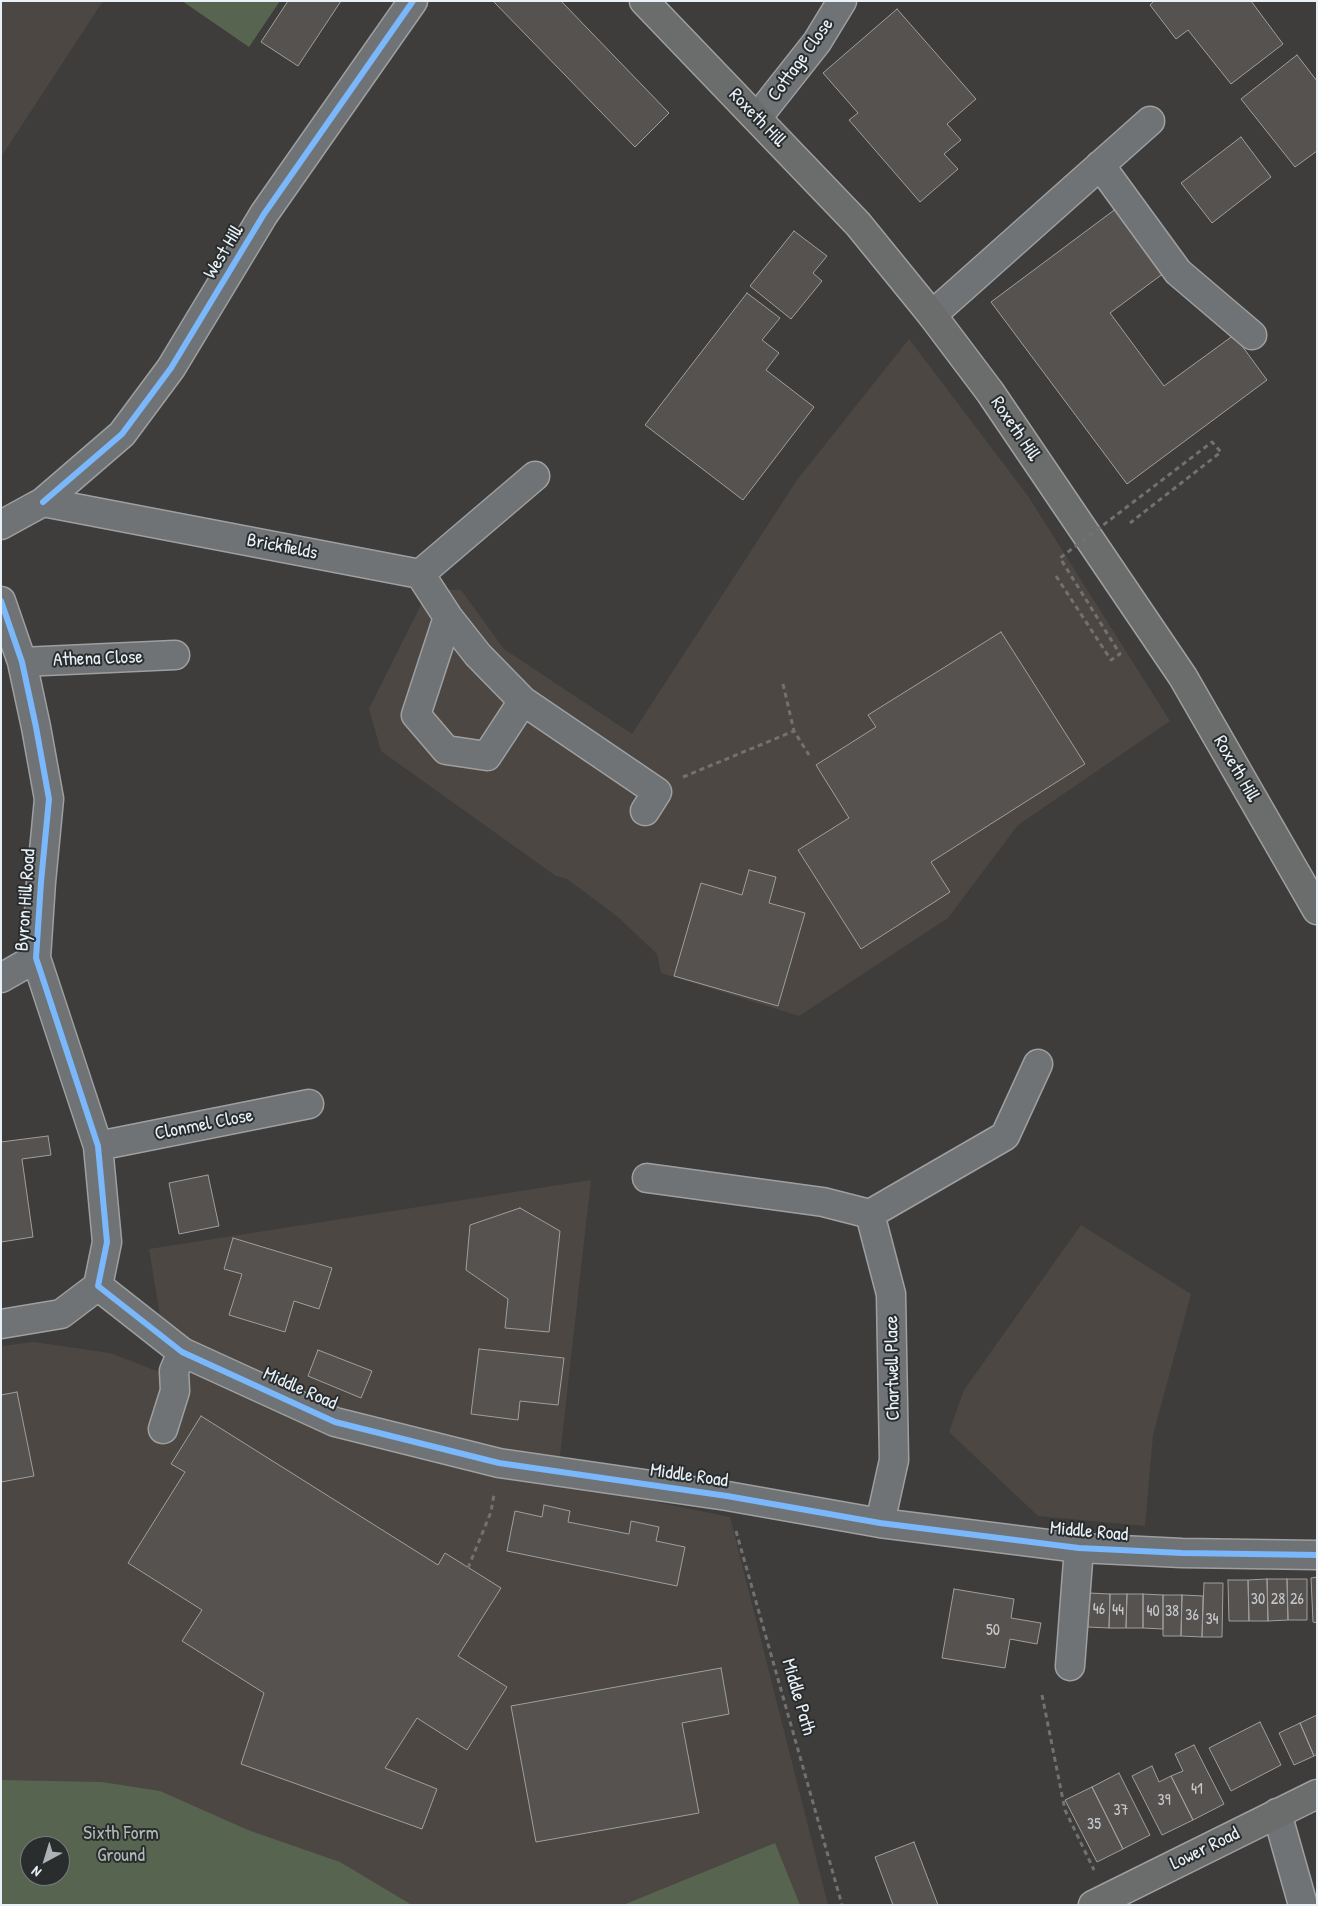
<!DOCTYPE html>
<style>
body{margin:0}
#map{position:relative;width:1318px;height:1906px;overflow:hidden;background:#3e3d3b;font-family:"Patrick Hand",sans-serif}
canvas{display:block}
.frame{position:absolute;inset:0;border:2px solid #e8f1f8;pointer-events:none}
.north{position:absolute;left:20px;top:1836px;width:50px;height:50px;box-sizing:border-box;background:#2a2d2e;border:1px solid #767b7f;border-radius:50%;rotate:219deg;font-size:14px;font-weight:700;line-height:20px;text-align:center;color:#e8f1f8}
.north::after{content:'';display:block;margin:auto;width:18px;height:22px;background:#acb2b6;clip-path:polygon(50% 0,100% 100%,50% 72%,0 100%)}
</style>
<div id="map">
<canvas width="1318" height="1906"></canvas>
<div class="frame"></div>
<div class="north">N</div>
</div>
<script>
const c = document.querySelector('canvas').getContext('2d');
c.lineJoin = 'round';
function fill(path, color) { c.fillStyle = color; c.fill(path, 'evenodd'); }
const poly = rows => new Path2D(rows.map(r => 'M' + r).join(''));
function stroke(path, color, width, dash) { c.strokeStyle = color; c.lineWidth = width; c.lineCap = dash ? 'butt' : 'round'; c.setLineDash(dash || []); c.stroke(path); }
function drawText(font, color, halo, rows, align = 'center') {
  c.font = font + ' "Patrick Hand",sans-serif'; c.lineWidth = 4; c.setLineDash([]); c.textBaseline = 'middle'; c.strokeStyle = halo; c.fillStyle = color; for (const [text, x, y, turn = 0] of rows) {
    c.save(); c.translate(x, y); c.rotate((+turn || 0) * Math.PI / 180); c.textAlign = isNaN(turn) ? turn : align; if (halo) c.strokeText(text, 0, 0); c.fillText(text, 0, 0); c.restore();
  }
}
const built = poly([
 [1,1,103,1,1,157],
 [909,339,1028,496,1170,721,1018,825,948,918,799,1016,661,973,657,954,618,917,567,879,556,876,381,751,369,709,429,589,461,590,504,649,632,734,797,480],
 [591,1180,557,1482,730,1517,828,1905,1,1905,1,1346,34,1342,110,1353,170,1376,149,1249],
 [30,1846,60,1846,60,1876,30,1876],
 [1081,1225,1191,1294,1153,1435,1145,1526,1038,1516,949,1432,964,1390]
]);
const green = poly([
 [182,1,280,1,249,47],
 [1,1780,102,1782,160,1791,248,1830,340,1862,412,1905,1,1905],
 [30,1846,60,1846,60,1876,30,1876],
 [775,1843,800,1905,623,1905]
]);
const building = poly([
 [288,1,341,1,298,66,261,42,288,1],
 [493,1,561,1,669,113,635,147,493,1],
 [1154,1,1251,1,1283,44,1231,84,1188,30,1176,39,1150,5,1154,1],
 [897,9,976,99,947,124,961,140,944,154,958,169,920,202,849,120,858,113,823,73,897,9],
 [1297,55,1317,81,1317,151,1295,167,1241,99,1297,55],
 [1241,137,1271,177,1212,223,1181,183,1241,137],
 [1121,205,1168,270,1110,313,1164,386,1234,335,1267,380,1127,484,991,302,1121,205],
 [794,231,827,256,813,273,822,281,791,319,750,286,794,231],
 [747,293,780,318,762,340,779,353,766,370,814,407,743,500,645,425,747,293],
 [1001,632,1085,764,931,862,950,892,861,949,798,850,849,818,816,765,876,727,868,715,1001,632],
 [749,870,776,877,769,903,805,913,778,1006,674,976,701,883,742,895,749,870],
 [48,1136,51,1155,22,1159,33,1237,1,1242,1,1142,48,1136],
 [208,1175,219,1226,179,1234,169,1183,208,1175],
 [520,1208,560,1231,549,1332,505,1328,508,1299,466,1270,470,1225,520,1208],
 [233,1238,332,1268,319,1309,294,1301,285,1332,229,1315,242,1274,224,1269,233,1238],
 [479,1349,564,1358,558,1405,520,1401,518,1420,471,1414,479,1349],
 [318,1350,372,1371,361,1398,308,1376,318,1350],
 [17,1392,34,1476,1,1482,1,1395,17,1392],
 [201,1416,438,1565,445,1553,501,1588,458,1656,507,1687,467,1750,417,1718,385,1768,437,1789,422,1829,241,1764,264,1693,182,1641,202,1610,128,1563,185,1472,171,1464,201,1416],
 [544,1505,570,1511,568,1522,629,1534,631,1521,659,1527,656,1541,685,1547,677,1586,507,1551,515,1511,542,1517,544,1505],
 [1317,1577,1317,1623,1313,1622,1311,1578,1317,1577],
 [1267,1579,1287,1579,1288,1620,1268,1621,1267,1579],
 [1267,1579,1268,1621,1249,1621,1248,1580,1267,1579],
 [1287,1579,1307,1579,1307,1620,1288,1620,1287,1579],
 [1228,1580,1248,1580,1249,1621,1229,1621,1228,1580],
 [1204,1583,1223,1583,1222,1637,1202,1637,1204,1583],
 [954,1589,1014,1599,1011,1618,1041,1623,1037,1644,1010,1639,1005,1668,942,1658,954,1589],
 [1089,1593,1110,1594,1109,1628,1088,1627,1089,1593],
 [1110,1594,1127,1594,1126,1628,1109,1628,1110,1594],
 [1127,1594,1143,1594,1143,1628,1126,1628,1127,1594],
 [1143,1594,1163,1595,1163,1629,1143,1628,1143,1594],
 [1163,1595,1182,1595,1181,1636,1163,1636,1163,1595],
 [1182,1595,1203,1596,1202,1637,1181,1636,1182,1595],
 [721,1668,729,1714,682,1723,699,1813,536,1842,511,1706,721,1668],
 [1317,1715,1317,1754,1314,1756,1300,1723,1317,1715],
 [1260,1722,1281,1765,1231,1791,1209,1748,1260,1722],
 [1300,1723,1314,1756,1294,1765,1279,1733,1300,1723],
 [1194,1745,1224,1804,1193,1820,1171,1776,1183,1771,1175,1754,1194,1745],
 [1152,1766,1159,1782,1171,1776,1193,1820,1162,1835,1132,1776,1152,1766],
 [1119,1773,1150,1835,1123,1849,1092,1787,1119,1773],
 [1092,1787,1123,1849,1097,1862,1065,1800,1092,1787],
 [914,1842,938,1905,893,1905,875,1857,914,1842]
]);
const path = poly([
 [783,684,794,731,809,755],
 [683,777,794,731],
 [736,1531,842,1905],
 [468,1568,491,1512,494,1494],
 [1042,1695,1065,1810,1094,1870]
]);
const minor = poly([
 [757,118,817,42,842,1],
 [1100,165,1178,272,1252,335],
 [932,315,1150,121],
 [43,502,122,434,171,368,264,214,413,1],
 [1,525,43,502,420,574,535,476],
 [420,574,448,617,478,655,523,701,657,792,645,811],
 [1,601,22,662,36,727,49,799,41,882,36,958,98,1146,107,1242,98,1286],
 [448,617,416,715,446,750,487,756,523,701],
 [22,662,175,655],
 [1,978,36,958],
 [98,1146,309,1104],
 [647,1178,823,1202,870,1214,891,1294,894,1460,880,1523],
 [870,1214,1005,1136,1038,1064],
 [98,1286,182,1352,335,1422,499,1463,727,1496,880,1523,1079,1548,1182,1553,1317,1555],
 [1,1324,61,1314,98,1286],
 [163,1429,175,1391,174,1371,182,1352],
 [1070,1666,1079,1548],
 [1277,1813,1303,1905]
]);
const major = poly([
 [644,1,858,224,932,315,990,392,1183,677,1317,910],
 [1093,1905,1317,1794]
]);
const pathBridge = poly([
 [1056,576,1111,660,1120,654,1060,558,1212,442,1221,452,1130,523]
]);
const cycleway = poly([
 [43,502,122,434,171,368,264,214,413,1],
 [1,601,22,662,36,727,49,799,41,882,36,958,98,1146,107,1242,98,1286,182,1352,335,1422,499,1463,727,1496,880,1523,1079,1548,1182,1553,1317,1555]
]);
const numberNames = [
 ["30",1258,1600],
 ["28",1278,1600],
 ["26",1297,1600],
 ["46",1099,1610],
 ["44",1118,1611],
 ["40",1153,1612],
 ["38",1172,1612],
 ["36",1192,1616],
 ["34",1212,1620],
 ["50",993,1631],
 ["41",1197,1790],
 ["39",1164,1801],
 ["37",1121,1811],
 ["35",1094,1825]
];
const streetNames = [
 ["Cottage Close",801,60,-54],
 ["Roxeth Hill",757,118,46],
 ["West Hill",224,252,-59],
 ["Roxeth Hill",1015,429,56],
 ["Brickfields",282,547,11],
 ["Athena Close",98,659,-2],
 ["Roxeth Hill",1236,769,60],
 ["Byron Hill Road",26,900,-86],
 ["Clonmel Close",204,1125,-11],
 ["Chartwell Place",893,1368,-91],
 ["Middle Road",300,1389,24],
 ["Middle Road",689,1476,8],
 ["Middle Road",1089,1532,5],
 ["Middle Path",798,1697,74],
 ["Lower Road",1205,1849,-26]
];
const parkNames = [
 ["Sixth Form",121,1834],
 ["Ground",121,1856]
];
fill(built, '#4c4742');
fill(green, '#57644f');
fill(building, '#56524f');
stroke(building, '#9e9fa0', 1);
stroke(minor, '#9e9fa0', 31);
stroke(major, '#9e9fa0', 31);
stroke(path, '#707272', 3, [5, 4]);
stroke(minor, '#6f7375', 28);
stroke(major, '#6b6d6c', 28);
stroke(pathBridge, '#707272', 3, [5, 4]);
stroke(cycleway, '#7ab7fb', 6);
drawText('16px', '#c4c9ce', null, numberNames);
drawText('19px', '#e8f1f8', '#2a2d2e', streetNames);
drawText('19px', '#b0bbb6', '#2a2d2e', parkNames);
</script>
